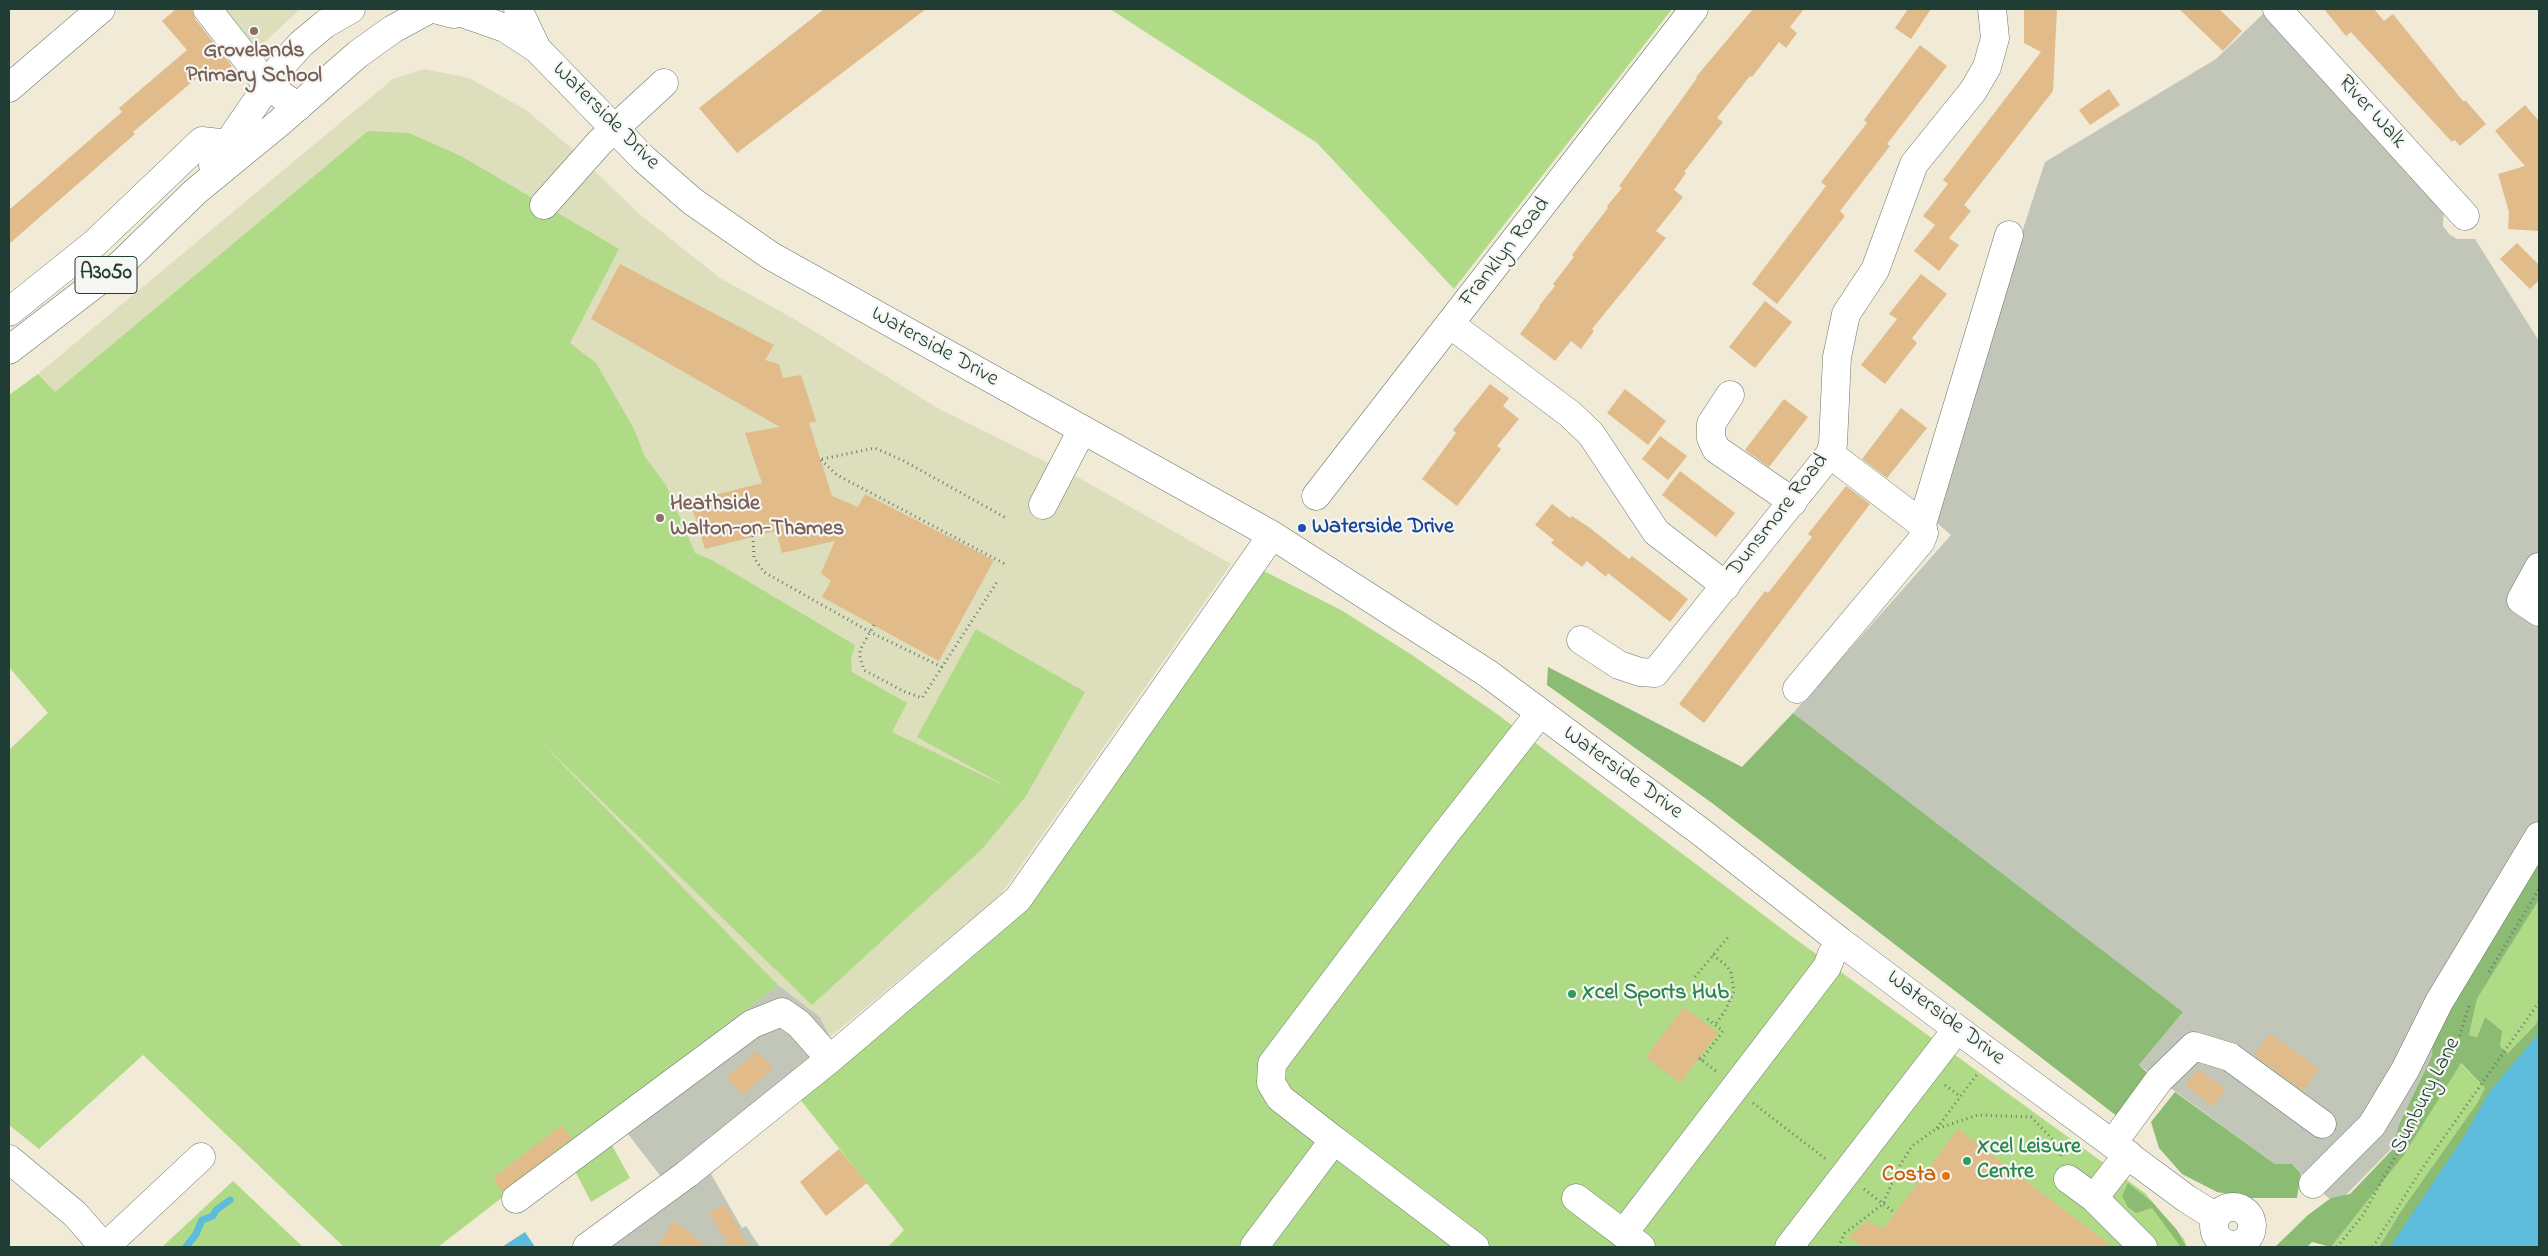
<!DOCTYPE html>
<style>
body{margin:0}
#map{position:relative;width:2548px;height:1256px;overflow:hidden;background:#f0ead6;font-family:"Indie Flower",sans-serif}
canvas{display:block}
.frame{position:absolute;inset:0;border:10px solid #1f3d34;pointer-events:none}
</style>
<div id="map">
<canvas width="2548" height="1256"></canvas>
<div class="frame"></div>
</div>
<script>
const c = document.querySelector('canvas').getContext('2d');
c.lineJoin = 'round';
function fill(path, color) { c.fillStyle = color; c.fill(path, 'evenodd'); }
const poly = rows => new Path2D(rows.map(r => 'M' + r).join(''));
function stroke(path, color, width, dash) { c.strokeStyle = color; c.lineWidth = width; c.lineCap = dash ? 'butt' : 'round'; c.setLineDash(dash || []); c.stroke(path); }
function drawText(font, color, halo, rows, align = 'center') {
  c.font = font + ' "Indie Flower",sans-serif'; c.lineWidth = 4.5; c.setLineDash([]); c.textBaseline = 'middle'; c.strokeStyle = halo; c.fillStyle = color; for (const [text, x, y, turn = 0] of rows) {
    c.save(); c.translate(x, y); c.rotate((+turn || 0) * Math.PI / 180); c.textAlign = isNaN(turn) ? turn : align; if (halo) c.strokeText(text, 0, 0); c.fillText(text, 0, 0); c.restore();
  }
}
const built = poly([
 [213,9,300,9,252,54],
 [424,69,469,78,526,110,570,147,638,213,720,278,796,320,939,409,1081,479,1231,564,999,897,830,1037,820,1017,778,985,518,719,428,800,38,374,393,79]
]);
const industrial = poly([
 [2265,12,2444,207,2443,226,2449,234,2457,239,2475,239,2539,341,2539,872,2395,1145,2336,1205,2292,1164,2275,1164,2139,1065,2183,1012,1793,713,1951,535,1929,516,2045,162,2216,59],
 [778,985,820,1017,830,1037,849,1056,711,1174,742,1228,746,1226,760,1247,575,1247,662,1178,611,1112]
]);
const green = poly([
 [1110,9,1672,9,1454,289,1317,143],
 [368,131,409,133,461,156,619,249,570,343,596,363,634,429,645,457,666,485,695,553,712,560,855,645,851,659,852,672,907,703,892,732,1007,787,917,737,976,629,1085,692,1026,796,982,849,812,1005,538,739,778,985,438,1247,344,1247,143,1055,39,1149,9,1125,9,750,48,713,9,667,9,395,38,374,55,392],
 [1256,567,1341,610,1412,655,1497,714,1790,935,2145,1193,2184,1239,2187,1247,888,1247,904,1230,799,1098,1022,911],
 [2539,900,2539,1016,2536,1024,2508,1053,2500,1046,2485,1017,2477,1037,2469,1035,2477,999],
 [2460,1063,2485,1088,2479,1102,2399,1214,2379,1247,2331,1247,2404,1155],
 [608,1138,630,1178,591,1202,571,1163],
 [233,1181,303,1247,162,1247]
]);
const forest = poly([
 [1548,667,1742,767,1793,713,2183,1012,2139,1065,2163,1087,2118,1117,1712,803,1547,685],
 [2539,848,2539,900,2477,999,2469,1035,2477,1037,2485,1017,2502,1031,2500,1046,2508,1053,2536,1024,2539,1016,2539,1041,2404,1247,2379,1247,2399,1214,2478,1102,2485,1088,2461,1063,2404,1155,2331,1247,2312,1242,2307,1247,2275,1247,2308,1215,2331,1198,2350,1194,2392,1150,2399,1125,2432,1056,2434,1024],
 [2175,1092,2275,1164,2292,1164,2301,1173,2297,1198,2251,1198,2217,1192,2182,1174,2159,1148,2151,1122],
 [2128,1183,2152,1202,2177,1230,2186,1247,2181,1247,2152,1208,2136,1213,2128,1207,2122,1196]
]);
const water = poly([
 [2539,1033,2539,1247,2390,1247,2465,1135,2490,1091],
 [525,1232,535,1247,502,1247]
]);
const stream = poly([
 [186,1247,196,1234,202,1220,213,1216,216,1210,230,1200]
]);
const building = poly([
 [176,9,192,9,195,19,232,66,214,81,205,71,133,132,135,134,9,244,9,210,122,112,119,108,187,50,162,21],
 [824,9,926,9,737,153,699,108],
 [1753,9,1804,9,1790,27,1797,33,1786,48,1779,42,1752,77,1750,76,1717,118,1723,122,1684,172,1686,173,1674,190,1683,197,1656,231,1666,238,1592,329,1594,331,1581,349,1571,341,1555,361,1520,334,1540,307,1539,306,1555,286,1553,284,1574,257,1572,255,1587,235,1608,208,1607,206,1622,188,1619,186,1697,78,1696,77],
 [1908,9,1931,9,1911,39,1895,28],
 [2024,9,2057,9,2053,91,1964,205,1971,211,1949,238,1959,245,1939,271,1914,251,1935,225,1923,216,1948,184,1943,180,2041,52,2024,43],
 [2179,9,2219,9,2242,31,2223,51],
 [2324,9,2374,9,2384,21,2393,14,2463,101,2466,101,2486,124,2460,146,2455,140,2452,142,2351,32,2346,36],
 [1920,45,1947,66,1887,144,1890,146,1840,211,1845,216,1777,304,1752,284,1826,186,1821,182,1867,123,1864,120],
 [2109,89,2120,105,2090,125,2079,110],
 [2525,105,2539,121,2539,231,2508,229,2509,212,2498,174,2525,166,2495,131],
 [2517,243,2539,265,2539,280,2530,289,2500,259],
 [620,264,774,345,765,360,779,364,783,378,801,375,816,421,809,423,832,496,858,507,865,494,994,560,939,661,822,597,831,581,821,573,835,541,782,553,776,531,705,549,690,501,762,483,745,433,780,427,591,319],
 [1921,274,1947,294,1912,338,1917,343,1885,384,1861,365,1897,319,1889,314],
 [1765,301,1792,322,1755,368,1729,347],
 [1490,384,1509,398,1503,406,1519,419,1497,446,1501,449,1457,506,1422,479,1456,433,1453,430],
 [1625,389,1666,421,1648,445,1607,413],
 [1784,399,1808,417,1769,467,1745,450],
 [1901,408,1927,428,1887,478,1862,459],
 [1660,436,1687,456,1668,480,1642,459],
 [1680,471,1735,513,1716,537,1662,495],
 [1846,486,1870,504,1704,723,1679,704,1765,591,1768,593,1812,537,1808,534],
 [1552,504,1570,518,1572,516,1590,528,1629,559,1632,556,1688,599,1670,622,1608,573,1606,577,1587,561,1582,567,1551,543,1554,540,1535,525],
 [1684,1007,1718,1033,1680,1083,1646,1057],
 [2270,1033,2319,1069,2303,1091,2254,1055],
 [757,1051,773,1069,742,1095,727,1077],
 [2198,1069,2226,1090,2213,1106,2185,1085],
 [562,1125,572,1138,502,1192,493,1178],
 [1958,1129,2043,1194,2113,1247,1864,1247,1849,1237,1867,1221,1883,1229],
 [839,1149,867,1183,826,1216,800,1182],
 [725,1204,749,1247,729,1247,709,1213],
 [674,1221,708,1247,656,1247]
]);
const path = poly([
 [822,459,875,448,904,461,1006,518],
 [821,460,837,475,1007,565],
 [753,536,754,558,764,572,870,632,942,667],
 [874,625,860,650,860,658,864,670,903,691,922,698,997,582],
 [1713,955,1727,966,1731,973,1734,991,1725,1011,1715,1025],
 [2489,972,2539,889],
 [1695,977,1729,936],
 [1699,1058,1716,1071],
 [1701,1060,1723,1031,1705,1017],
 [1945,1085,1961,1097],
 [1753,1103,1827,1160],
 [1937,1128,1978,1073],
 [1864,1189,1895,1213],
 [1838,1247,1845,1233,1883,1204,1899,1167,1912,1146,1936,1129,1978,1115,2031,1117,2061,1148,2061,1156],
 [2337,1247,2363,1215,2456,1047,2470,1003],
 [2373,1247,2419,1173,2539,1002]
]);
const minor = poly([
 [207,9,268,86,298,107],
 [518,9,537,49],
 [2277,9,2465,216],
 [462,13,505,28,537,49,644,159,692,201,771,256,1272,535,1487,673,1701,832,1841,942,1957,1029,2187,1199,2216,1217],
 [9,88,101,9],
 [544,205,600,142,664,83],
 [9,312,95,243,202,141,228,144],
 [1450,324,1570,414,1591,434,1656,532,1726,586],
 [1730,395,1711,424,1711,438,1716,449,1793,502],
 [1830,454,1922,524,2009,235],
 [1316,496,1694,9],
 [1043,505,1082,430],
 [2539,567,2521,600,2539,612],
 [1581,640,1619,665,1640,672,1655,673,1830,454,1833,444,1837,357,1846,314,1875,270,1914,164,1973,91,1987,67,1995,38,1992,9],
 [1797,689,1921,541,1924,533,1922,524],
 [1334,1140,1280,1098,1271,1083,1272,1064,1439,842,1540,713],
 [2113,1143,2159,1080,2194,1046,2230,1057,2322,1124],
 [9,1159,75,1214,104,1247],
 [2068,1179,2094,1198,2128,1154],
 [2313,1184,2372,1125,2405,1070,2439,1002,2539,836],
 [1576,1198,1641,1247],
 [2094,1198,2143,1247],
 [516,1199,752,1024,782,1012,799,1024,830,1059],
 '2214 1226a19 19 0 1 1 38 0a19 19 0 1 1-38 0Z',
 [1623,1234,1827,967,1832,954,1841,942],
 [105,1247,201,1157],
 [587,1247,687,1174,830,1059,1018,899,1272,535],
 [1254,1247,1334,1140,1475,1247],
 [1789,1247,1957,1029]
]);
const major = poly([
 [434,9,453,14,475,9],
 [213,165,281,66,301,44,325,24,351,9],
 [9,350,121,264,196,191,279,123,358,54,393,29,430,9]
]);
const markers = [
 [254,31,5,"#8d6e63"],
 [660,518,5,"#8d6e63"],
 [1302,528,5,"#1a4fb4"],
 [1572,994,5,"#2e9e5b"],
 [1967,1161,5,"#2e9e5b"],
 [1946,1176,5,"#e8710a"]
];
const shields = [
 [106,275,62]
];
const shieldNames = [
 ["A3050",106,275]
];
const educationNames = [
 ["Grovelands",254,52],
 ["Primary School",254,77],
 ["Heathside",670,505,"left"],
 ["Walton-on-Thames",670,530,"left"]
];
const streetNames = [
 ["River Walk",2371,113,48],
 ["Waterside Drive",605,117,45],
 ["Franklyn Road",1506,253,-52],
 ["Waterside Drive",934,348,29],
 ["Dunsmore Road",1779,516,-52],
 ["Waterside Drive",1622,774,36],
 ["Waterside Drive",1945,1019,37],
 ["Sunbury Lane",2427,1096,-63]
];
const transitNames = [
 ["Waterside Drive",1312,528]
];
const leisureNames = [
 ["Xcel Sports Hub",1582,994],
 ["Xcel Leisure",1977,1148],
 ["Centre",1977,1173]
];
const foodNames = [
 ["Costa",1936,1176]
];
fill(built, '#dddebc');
fill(industrial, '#c2c6b9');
fill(green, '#b0db86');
fill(forest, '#8cbb73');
fill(water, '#5dbcdb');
stroke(stream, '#5dbcdb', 7);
fill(building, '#e1bb8a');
stroke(minor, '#687a6d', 29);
stroke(major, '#687a6d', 29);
stroke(path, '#687a6d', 3, [1, 4]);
stroke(minor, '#fff', 28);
stroke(major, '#fff', 28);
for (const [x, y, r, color] of markers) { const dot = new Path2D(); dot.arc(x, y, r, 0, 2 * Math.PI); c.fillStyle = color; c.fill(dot); stroke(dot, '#f6f6f2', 2); }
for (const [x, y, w] of shields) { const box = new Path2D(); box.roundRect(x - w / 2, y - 18.5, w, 37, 4); c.fillStyle = '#f6f6f2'; c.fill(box); stroke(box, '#1f3d34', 1); }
drawText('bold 21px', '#1f3d34', null, shieldNames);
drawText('bold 22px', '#785e54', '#f6f6f2', educationNames);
drawText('22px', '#1f3d34', '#f6f6f2', streetNames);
drawText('bold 22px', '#164399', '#f6f6f2', transitNames, 'left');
drawText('bold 22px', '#27864d', '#f6f6f2', leisureNames, 'left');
drawText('bold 22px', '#c56008', '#f6f6f2', foodNames, 'right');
</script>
